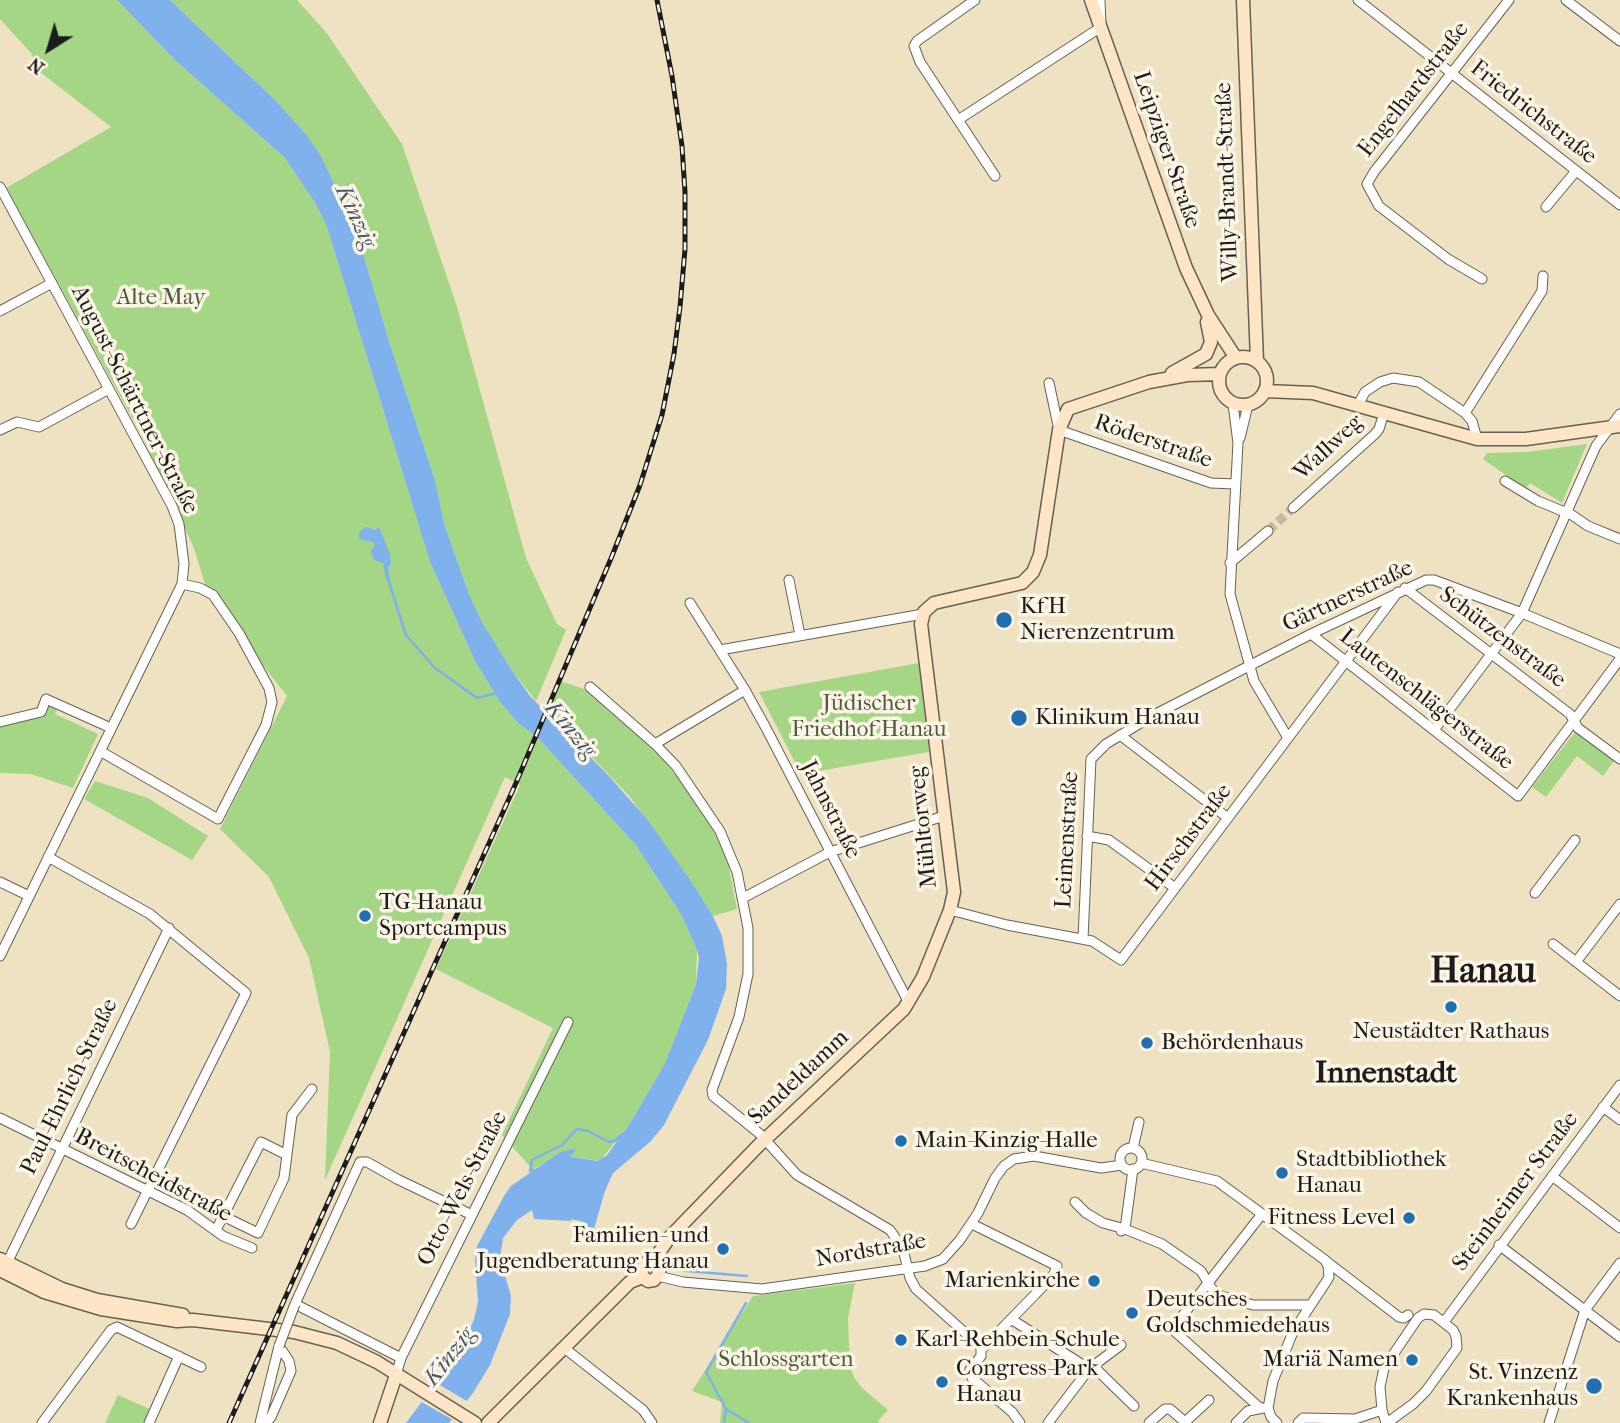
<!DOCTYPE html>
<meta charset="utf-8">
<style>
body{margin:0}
#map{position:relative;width:1620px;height:1423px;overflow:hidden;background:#efe2c2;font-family:"IM FELL French Canon",serif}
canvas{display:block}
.north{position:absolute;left:14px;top:14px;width:70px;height:70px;-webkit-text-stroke:5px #fcf5e5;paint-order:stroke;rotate:217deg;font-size:19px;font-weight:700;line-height:28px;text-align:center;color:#1c1c1c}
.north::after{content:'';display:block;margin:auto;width:24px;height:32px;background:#1c1c1c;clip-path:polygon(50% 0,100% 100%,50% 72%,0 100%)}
</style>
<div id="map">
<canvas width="1620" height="1423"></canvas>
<div class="north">N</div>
</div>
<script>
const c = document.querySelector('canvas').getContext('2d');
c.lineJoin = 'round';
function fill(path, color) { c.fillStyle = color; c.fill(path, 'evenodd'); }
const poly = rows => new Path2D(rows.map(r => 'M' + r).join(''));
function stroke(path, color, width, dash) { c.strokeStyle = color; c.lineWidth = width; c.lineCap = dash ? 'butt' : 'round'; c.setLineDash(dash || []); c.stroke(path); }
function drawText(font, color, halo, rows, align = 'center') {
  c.font = font + ' "IM FELL French Canon",serif'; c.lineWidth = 7; c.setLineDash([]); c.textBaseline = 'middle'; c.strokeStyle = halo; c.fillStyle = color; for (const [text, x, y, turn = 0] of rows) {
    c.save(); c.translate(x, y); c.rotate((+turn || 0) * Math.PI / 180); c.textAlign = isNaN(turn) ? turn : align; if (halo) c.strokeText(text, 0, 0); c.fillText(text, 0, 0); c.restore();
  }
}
const green = poly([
 [0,0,117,0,175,60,285,158,315,203,326,224,430,562,475,661,500,702,518,723,537,737,635,844,682,916,697,950,696,984,665,1063,631,1122,600,1161,571,1157,571,1154,574,1154,574,1148,560,1152,533,1170,502,1135,553,1028,436,969,520,785,505,777,325,1180,330,1052,309,958,269,877,220,829,287,696,209,597,194,548,142,436,6,188,111,127,40,72,31,53,0,19],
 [170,0,297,0,326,32,402,144,457,307,526,558,557,624,566,630,536,701,513,672,482,622,469,594,444,523,435,480,390,344,357,233,330,174,306,134,274,99],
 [1587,444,1562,503,1530,483,1525,489,1483,459,1487,453,1527,452],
 [919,663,929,752,801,774,759,692],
 [560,681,591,691,657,754,688,788,713,825,726,852,737,909,713,916,691,881,630,797,548,711],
 [49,704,57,709,55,714,98,734,73,788,31,774,0,773,0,726,42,717],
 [1575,732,1614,761,1603,776,1577,756,1546,797,1532,787],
 [95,781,148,798,208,836,192,860,84,799],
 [855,1283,848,1318,850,1367,855,1379,862,1388,888,1410,878,1421,880,1423,720,1423,722,1402,692,1391,753,1296],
 [118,1395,152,1410,146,1423,105,1423]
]);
const water = poly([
 [117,0,170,0,274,99,306,134,320,155,344,202,357,233,390,344,435,480,444,523,469,594,482,622,513,672,530,696,608,775,647,819,691,881,713,916,722,936,727,964,726,989,708,1040,664,1125,650,1142,613,1173,605,1191,594,1229,584,1225,584,1222,571,1219,571,1221,534,1219,532,1210,517,1220,503,1238,500,1258,511,1296,510,1314,490,1365,473,1393,449,1423,406,1423,456,1356,474,1320,478,1302,475,1260,477,1246,504,1196,511,1186,560,1152,575,1148,574,1154,571,1154,571,1157,598,1161,607,1155,631,1122,665,1063,696,984,699,958,697,950,682,916,635,844,537,737,518,723,500,702,475,661,430,562,326,224,315,203,285,158,175,60],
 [366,527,375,530,379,527,390,554,391,563,388,568,390,579,386,580,383,563,374,560,371,551,375,545,373,542,359,539,359,532]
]);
const pier = poly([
 [433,1381,470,1403,455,1421,418,1400]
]);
const stream = poly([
 [388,579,406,635,435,668,477,698,497,693],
 [533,1170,530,1171,532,1160,562,1145,577,1129,588,1131,609,1142,615,1141,624,1133],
 [675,1270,747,1276],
 [726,1409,749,1423],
 [724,1423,726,1409,706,1372,746,1303]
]);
const streetTunnel = poly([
 [1268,531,1293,508]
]);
const street = poly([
 [975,0,917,41,914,46,920,62,995,176],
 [1358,0,1620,205],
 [1566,0,1620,41],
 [958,120,1101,27,1100,0],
 [0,187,172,506,179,524,184,564,182,584,0,956],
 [1546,207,1576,171],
 [1482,279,1448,259,1379,206,1367,184,1374,172,1509,0],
 [0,311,52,283],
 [1049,383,1059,430,1211,483,1235,484],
 [1233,404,1238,443,1230,594,1254,681,1288,738],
 [1358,405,1365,392,1380,382,1393,378,1419,382,1465,413,1472,421,1477,439],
 [1465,413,1542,291,1543,276],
 [0,430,17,422,39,427,109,389],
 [1240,438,1248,405],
 [1505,481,1538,501,1572,515,1588,526,1620,539],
 [1293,508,1375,434,1379,429,1384,413],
 [1230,563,1268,531],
 [789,580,800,635],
 [1405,588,1570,714,1578,728,1620,759],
 [690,603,745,690,766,728,909,1003],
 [1311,634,1518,796,1620,659],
 [720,650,923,614],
 [590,687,655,744,676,766,720,831,737,872,748,928,748,974,739,1017,712,1090,713,1096,760,1134,797,1175,890,1230,903,1249,910,1278,916,1289,981,1347,981,1356,970,1370,972,1378,1012,1412,1020,1423],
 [0,722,41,712,46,699,111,728],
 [1434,730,1522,613,1596,446,1620,414],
 [1120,735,1228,818],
 [655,744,745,690],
 [100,751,218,819,266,725,272,702,269,688,239,633,213,595,200,588,182,584],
 [1087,836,1109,840,1175,888],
 [48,857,150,914,246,993,131,1224],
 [0,882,29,896],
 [1535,893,1575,840],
 [743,898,830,852,944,816],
 [950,910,1007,925,1092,941,1121,960,1398,592],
 [1083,939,1091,759,1106,744,1152,716,1311,634,1426,580,1434,580,1522,613,1620,654],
 [1553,944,1620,996],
 [1576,962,1620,904],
 [1603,1107,1620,1120],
 [0,1118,187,1210,223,1236,252,1248],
 [1133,1148,1139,1122],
 '1120 1159a11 11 0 1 1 22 0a11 11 0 1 1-22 0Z',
 [1141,1163,1217,1181,1325,1260,1328,1266,1329,1277,1326,1282,1293,1332,1273,1381,1268,1408,1271,1417,1277,1423],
 [1552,1176,1620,1228],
 [1075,1202,1086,1213,1103,1223,1125,1229,1162,1244,1201,1271,1212,1289,1221,1296,1253,1305,1311,1305],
 [223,1216,258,1233,284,1178,292,1115,312,1089],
 [972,1224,1057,1266,1053,1276,982,1349],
 [216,1230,261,1142,287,1155],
 [1121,1231,1125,1229,1133,1169],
 [1499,1245,1620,1337],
 [1326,1261,1399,1317,1404,1318,1408,1315],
 [7,1263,169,928],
 [658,1276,683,1282,762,1289,925,1266,943,1259,960,1240,978,1213,995,1178,1004,1166,1014,1159,1034,1156,1101,1168,1122,1165],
 [1011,1319,1089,1369],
 [1444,1322,1620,1085],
 [563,1347,643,1410,652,1423],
 [401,1358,295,1304,360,1162,367,1162,397,1179,472,1215],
 [1093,1366,1134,1406],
 [396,1375,401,1358,568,1022],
 [1260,1408,1172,1329,1262,1214],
 [1185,1422,1209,1400],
 [42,1423,111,1330,117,1327,201,1367],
 [149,1423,179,1356],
 [260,1423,279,1346],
 [266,1423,271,1417,291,1371,289,1361,279,1346],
 [1048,1423,1089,1369,1121,1345],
 [1149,1423,1165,1409,1170,1409,1186,1423],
 [1236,1423,1248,1411,1263,1408],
 [1298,1423,1303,1418,1355,1419,1382,1410],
 [1386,1423,1382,1410,1380,1387,1384,1368,1418,1318,1424,1314,1434,1315,1453,1330,1456,1336,1457,1348,1426,1391,1413,1404,1387,1423],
 [1549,1423,1585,1310,1620,1263]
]);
const secondary = poly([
 [1091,0,1186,268,1208,315,1236,358],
 [1243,0,1257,361],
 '1219 381a24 24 0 1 1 48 0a24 24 0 1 1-48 0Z',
 [1172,373,1206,354,1211,342,1207,322],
 [1265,391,1313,393,1477,439,1526,439,1620,426],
 [0,1259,62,1289,97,1300,183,1315],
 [652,1263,669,1238,759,1145,904,1009,923,977,950,910,954,892,921,624,924,612,934,603,1022,583,1033,572,1040,555,1059,430,1068,409,1149,382,1187,375,1220,374],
 [0,1270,44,1292,101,1309,177,1321,193,1320,294,1332,337,1343,377,1362,475,1423],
 [380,1423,396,1375],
 [488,1423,630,1282,643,1277,648,1281,654,1280,659,1274,659,1268,652,1263,646,1263,641,1271,643,1277]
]);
const rail = poly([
 [229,1423,516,783,612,556,640,485,662,415,674,354,680,307,685,249,685,192,682,146,672,76,657,0]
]);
const streetBridge = poly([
 [279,1346,295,1304]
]);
const markers = [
 [1004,620,9,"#1f6fb2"],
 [1019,718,9,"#1f6fb2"],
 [365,916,7,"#1f6fb2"],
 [1451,1007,7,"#1f6fb2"],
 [1147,1043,7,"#1f6fb2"],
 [901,1141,7,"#1f6fb2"],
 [1282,1173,7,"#1f6fb2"],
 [1409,1218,7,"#1f6fb2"],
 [723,1249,7,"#1f6fb2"],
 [1094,1281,7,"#1f6fb2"],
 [1132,1313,7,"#1f6fb2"],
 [901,1340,7,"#1f6fb2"],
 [1412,1360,7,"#1f6fb2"],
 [942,1382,7,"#1f6fb2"],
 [1594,1386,9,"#1f6fb2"]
];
const streetNames = [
 ["Engelhardstraße",1414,90,-52],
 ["Friedrichstraße",1533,113,38],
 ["Leipziger Straße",1166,150,71],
 ["Willy-Brandt-Straße",1228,182,-92],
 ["August-Schärttner-Straße",134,400,63],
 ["Röderstraße",1153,442,19],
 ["Wallweg",1329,448,-43],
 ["Gärtnerstraße",1348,597,-25],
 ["Schützenstraße",1502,638,37],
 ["Lautenschlägerstraße",1426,700,38],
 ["Jahnstraße",830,810,63],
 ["Mühltorweg",924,827,-96],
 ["Hirschstraße",1189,838,-53],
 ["Leimenstraße",1068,840,-87],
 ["Sandeldamm",799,1078,-43],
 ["Paul-Ehrlich-Straße",70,1087,-64],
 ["Breitscheidstraße",153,1176,28],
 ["Otto-Wels-Straße",463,1189,-63],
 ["Steinheimer Straße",1516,1192,-53],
 ["Nordstraße",871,1251,-10]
];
const parkNames = [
 ["Alte May",161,298],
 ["Jüdischer",869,704],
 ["Friedhof Hanau",869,730],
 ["Schlossgarten",786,1360]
];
const poiNames = [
 ["KfH",1020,607],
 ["Nierenzentrum",1020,633],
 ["Klinikum Hanau",1035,718],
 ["TG-Hanau",379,903],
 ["Sportcampus",379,929],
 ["Neustädter Rathaus",1451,1032,"center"],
 ["Behördenhaus",1161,1043],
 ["Main-Kinzig-Halle",915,1141],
 ["Stadtbibliothek",1296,1160],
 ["Hanau",1296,1186],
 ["Fitness Level",1395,1218,"right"],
 ["Familien- und",709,1236,"right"],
 ["Jugendberatung Hanau",709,1262,"right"],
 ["Marienkirche",1080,1281,"right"],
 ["Deutsches",1146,1300],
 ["Goldschmiedehaus",1146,1326],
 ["Karl-Rehbein-Schule",915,1340],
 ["Mariä Namen",1398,1360,"right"],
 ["Congress-Park",956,1369],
 ["Hanau",956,1395],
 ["St. Vinzenz",1578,1373,"right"],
 ["Krankenhaus",1578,1399,"right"]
];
const waterNames = [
 ["Kinzig",355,217,65],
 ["Kinzig",570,730,50],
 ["Kinzig",450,1357,-52]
];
const districtNames = [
 ["Innenstadt",1386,1075]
];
const townNames = [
 ["Hanau",1483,973]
];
fill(green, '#a4d686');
fill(water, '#7fb2ec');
fill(pier, '#efe2c2');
stroke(stream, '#7fb2ec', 2.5);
stroke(streetTunnel, '#c5baa1', 9, [9, 4.5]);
stroke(street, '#666156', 11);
stroke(secondary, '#666156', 15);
stroke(street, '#fff', 9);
stroke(secondary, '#fde5c5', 12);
stroke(rail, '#1c1c1c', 5);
stroke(rail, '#fcf5e5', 2.5, [8]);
stroke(streetBridge, '#666156', 11, []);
stroke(streetBridge, '#fff', 9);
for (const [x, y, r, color] of markers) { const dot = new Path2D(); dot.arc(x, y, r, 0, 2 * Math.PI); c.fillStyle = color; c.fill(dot); stroke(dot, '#fcf5e5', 2.5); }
drawText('23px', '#1c1c1c', '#fcf5e5', streetNames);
drawText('23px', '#4c5d41', '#fcf5e5', parkNames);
drawText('23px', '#1c1c1c', '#fcf5e5', poiNames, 'left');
drawText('italic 24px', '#44586f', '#fcf5e5', waterNames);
drawText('bold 30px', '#1c1c1c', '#fcf5e5', districtNames);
drawText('bold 37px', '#1c1c1c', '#fcf5e5', townNames);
</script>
